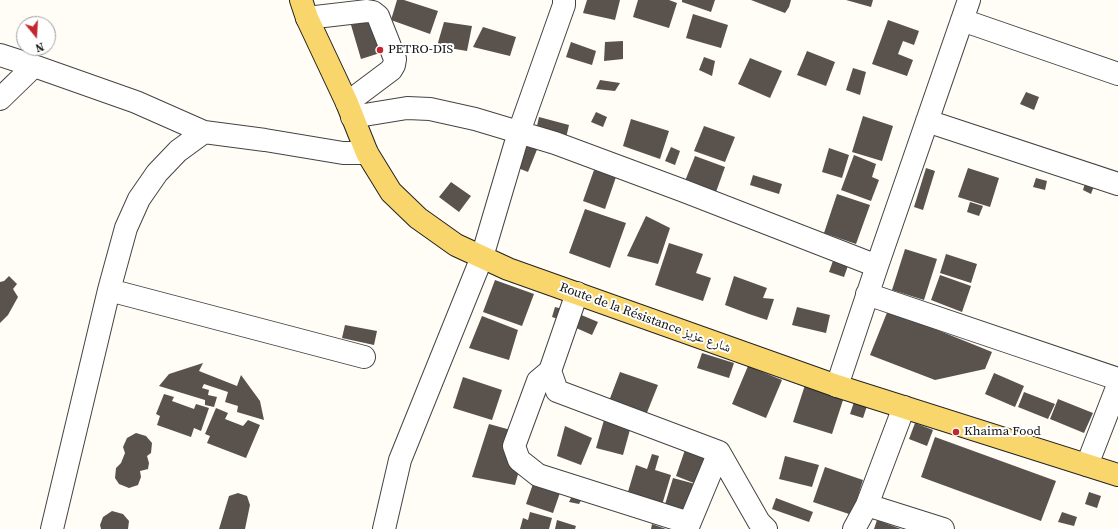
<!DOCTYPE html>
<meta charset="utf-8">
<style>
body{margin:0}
#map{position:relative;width:1118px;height:529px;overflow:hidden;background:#fffdf5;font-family:"Source Serif 4",serif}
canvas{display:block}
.north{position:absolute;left:16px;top:16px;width:40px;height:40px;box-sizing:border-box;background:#fff;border:1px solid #a0a0a0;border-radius:50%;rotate:162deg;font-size:11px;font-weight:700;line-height:16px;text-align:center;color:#111}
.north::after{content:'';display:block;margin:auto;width:14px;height:18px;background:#c4262e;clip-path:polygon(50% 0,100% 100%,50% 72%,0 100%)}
</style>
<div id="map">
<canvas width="1118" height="529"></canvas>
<div class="north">N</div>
</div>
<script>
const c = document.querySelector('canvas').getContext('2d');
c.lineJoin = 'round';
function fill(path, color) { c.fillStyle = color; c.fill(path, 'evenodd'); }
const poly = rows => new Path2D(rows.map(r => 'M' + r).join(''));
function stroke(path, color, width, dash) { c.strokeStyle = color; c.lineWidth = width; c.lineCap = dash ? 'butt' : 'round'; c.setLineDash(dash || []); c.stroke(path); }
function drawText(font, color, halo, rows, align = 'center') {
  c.font = font + ' "Source Serif 4","Noto Naskh Arabic",serif'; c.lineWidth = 4; c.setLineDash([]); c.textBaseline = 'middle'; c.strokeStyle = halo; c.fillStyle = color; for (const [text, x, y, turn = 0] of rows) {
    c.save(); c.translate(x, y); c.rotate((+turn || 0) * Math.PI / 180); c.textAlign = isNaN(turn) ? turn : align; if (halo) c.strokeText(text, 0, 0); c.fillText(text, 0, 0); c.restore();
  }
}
const building = poly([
 [397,0,404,0,438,11,430,34,391,20],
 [587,0,620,0,615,20,583,13],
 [638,0,669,0,677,3,669,28,633,17],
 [682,0,715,0,711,12,682,2],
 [751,0,791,0,789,7,785,13],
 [846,0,873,0,871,7],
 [693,14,728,25,721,48,686,38],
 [369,20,380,53,361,59,351,25],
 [888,20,919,31,914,45,903,41,898,54,913,60,907,76,872,64],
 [444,22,472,26,467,51,437,46],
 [483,27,516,37,510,56,473,47],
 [623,41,623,59,604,61,605,42],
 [571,42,596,51,592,65,566,57],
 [807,51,835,62,826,86,797,75],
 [704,57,715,61,712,76,699,70],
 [750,58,782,71,770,98,738,84],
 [853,68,866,72,860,95,846,90],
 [600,80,620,83,615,91,596,89],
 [1026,92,1039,97,1034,110,1020,104],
 [596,112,607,117,603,127,591,122],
 [863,116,893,126,882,161,852,152],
 [539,117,569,125,566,138,536,130],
 [631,119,669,131,660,159,623,146],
 [704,126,735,137,725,162,694,151],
 [526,138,540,142,528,172,518,168],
 [671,147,680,151,675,165,665,161],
 [829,148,849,155,842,178,822,172],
 [854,155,876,164,872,177,879,180,871,201,841,190],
 [695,156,725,167,716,192,685,181],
 [926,168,935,171,923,210,914,207],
 [968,168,999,178,990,207,958,197],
 [594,170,616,177,605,209,583,201],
 [753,175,782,184,779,194,750,185],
 [1036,178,1047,181,1045,190,1033,187],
 [1086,180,1095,183,1091,194,1083,190],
 [451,182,471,196,459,212,439,197],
 [837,194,870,205,856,244,824,233],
 [970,202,983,206,979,216,967,212],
 [585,209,626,223,610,268,569,253],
 [646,216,670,228,658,264,627,256],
 [669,243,703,254,696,273,711,278,703,301,655,285],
 [905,249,937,259,924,300,892,290],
 [946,254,977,264,971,283,940,273],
 [835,255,850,260,844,277,829,272],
 [940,275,971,286,962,312,931,300],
 [9,276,17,284,13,289,18,297,8,315,0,323,0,282,4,281],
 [734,276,767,288,763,298,774,299,767,320,749,314,725,305],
 [495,280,534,294,522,326,483,312],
 [555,307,567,310,564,321,552,317],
 [797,307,830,315,826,333,792,325],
 [888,310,992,352,985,369,935,380,870,355],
 [579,314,598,322,592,335,574,327],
 [482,316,518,330,509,360,469,348],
 [345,325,377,331,374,345,342,338],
 [702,353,734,363,729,378,697,368],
 [203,363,199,371,237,386,241,375,260,401,264,420,237,412,238,406,225,402,228,392,204,384,202,388,209,390,208,395,217,397,214,407,205,405,205,400,159,386,169,374],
 [748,366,782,380,766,418,732,404],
 [620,372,658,385,646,415,609,401],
 [994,373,1024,386,1015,407,985,394],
 [463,377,502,390,492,420,453,408],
 [805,385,844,397,832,434,793,422],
 [1024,392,1055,404,1048,419,1018,407],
 [164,394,174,397,172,401,194,409,196,404,209,408,201,431,194,428,191,437,157,425,160,416,156,414],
 [855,399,868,403,863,418,850,414],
 [1058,399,1093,413,1084,433,1050,419],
 [216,408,228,413,225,419,243,426,248,420,260,425,246,458,207,443,210,436,205,434],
 [604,420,631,426,623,455,596,448],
 [915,423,933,430,927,446,909,439],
 [489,424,529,435,515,485,472,477],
 [565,426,592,438,581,465,557,456],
 [136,433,146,436,152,443,151,453,147,456,149,463,148,469,140,471,141,477,138,485,129,488,119,484,115,478,116,468,121,463,125,453,123,447,127,438],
 [935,437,1056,481,1041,521,921,477],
 [686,447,710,455,699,485,676,476],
 [652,454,659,456,655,470,671,475,662,505,627,495,636,465,647,469],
 [785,456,819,465,812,487,779,479],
 [825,467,863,480,852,515,813,502],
 [535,478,562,487,553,513,526,504],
 [673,478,699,485,689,518,663,511],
 [574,492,583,497,579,504,569,502],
 [1089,492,1101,496,1097,508,1085,504],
 [238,493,247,496,250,505,245,529,219,529,229,496],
 [776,498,813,512,809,522,772,509],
 [112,511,123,514,129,521,128,529,101,529,100,525,103,517],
 [530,512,552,518,549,529,520,529,523,518,528,520],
 [1062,512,1077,517,1074,526,1058,522],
 [557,520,576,526,575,529,555,529],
 [877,520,901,529,874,529],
 [652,524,666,529,651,529]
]);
const minor = poly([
 [307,18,367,11,373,12,378,16,395,59,394,65,391,70,347,103],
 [962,20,1118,74],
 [0,55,34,66,136,102,204,132,265,140,343,153,367,153],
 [0,99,34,66],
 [352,117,407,108,430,109,475,119,555,143,684,191,877,266],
 [927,121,1118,184],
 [109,290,364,357],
 [577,293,550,371,557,391,719,452,759,522,766,529],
 [867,294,1118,379],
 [550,371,538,381,514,446,519,460,538,475,689,523],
 [837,386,877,266,969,0],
 [1087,465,1118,385],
 [867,505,943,529],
 [52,529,109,290,126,228,139,199,157,173,178,151,204,132],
 [384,529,400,460,482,257,519,132,564,5,564,0],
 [687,529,719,452],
 [854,529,867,505,904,407]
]);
const major = poly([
 [301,0,307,18,347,103,367,153,391,192,418,218,456,245,508,269,837,386,1118,475]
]);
const markers = [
 [380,50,4,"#c4262e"],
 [956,432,4,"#c4262e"]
];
const poiNames = [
 ["PETRO-DIS",388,50],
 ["Khaima Food",964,432]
];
const streetNames = [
 ["Route de la Résistance شارع عزيز",645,318,20]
];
fill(building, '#5a524d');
stroke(minor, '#444', 24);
stroke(major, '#222', 24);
stroke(minor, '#fff', 22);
stroke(major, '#f9d66b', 22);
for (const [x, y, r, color] of markers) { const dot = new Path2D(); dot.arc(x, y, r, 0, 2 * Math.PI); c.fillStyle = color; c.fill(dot); stroke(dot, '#fff', 1.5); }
drawText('13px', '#111', '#fff', poiNames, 'left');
drawText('13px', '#111', '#fff', streetNames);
</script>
